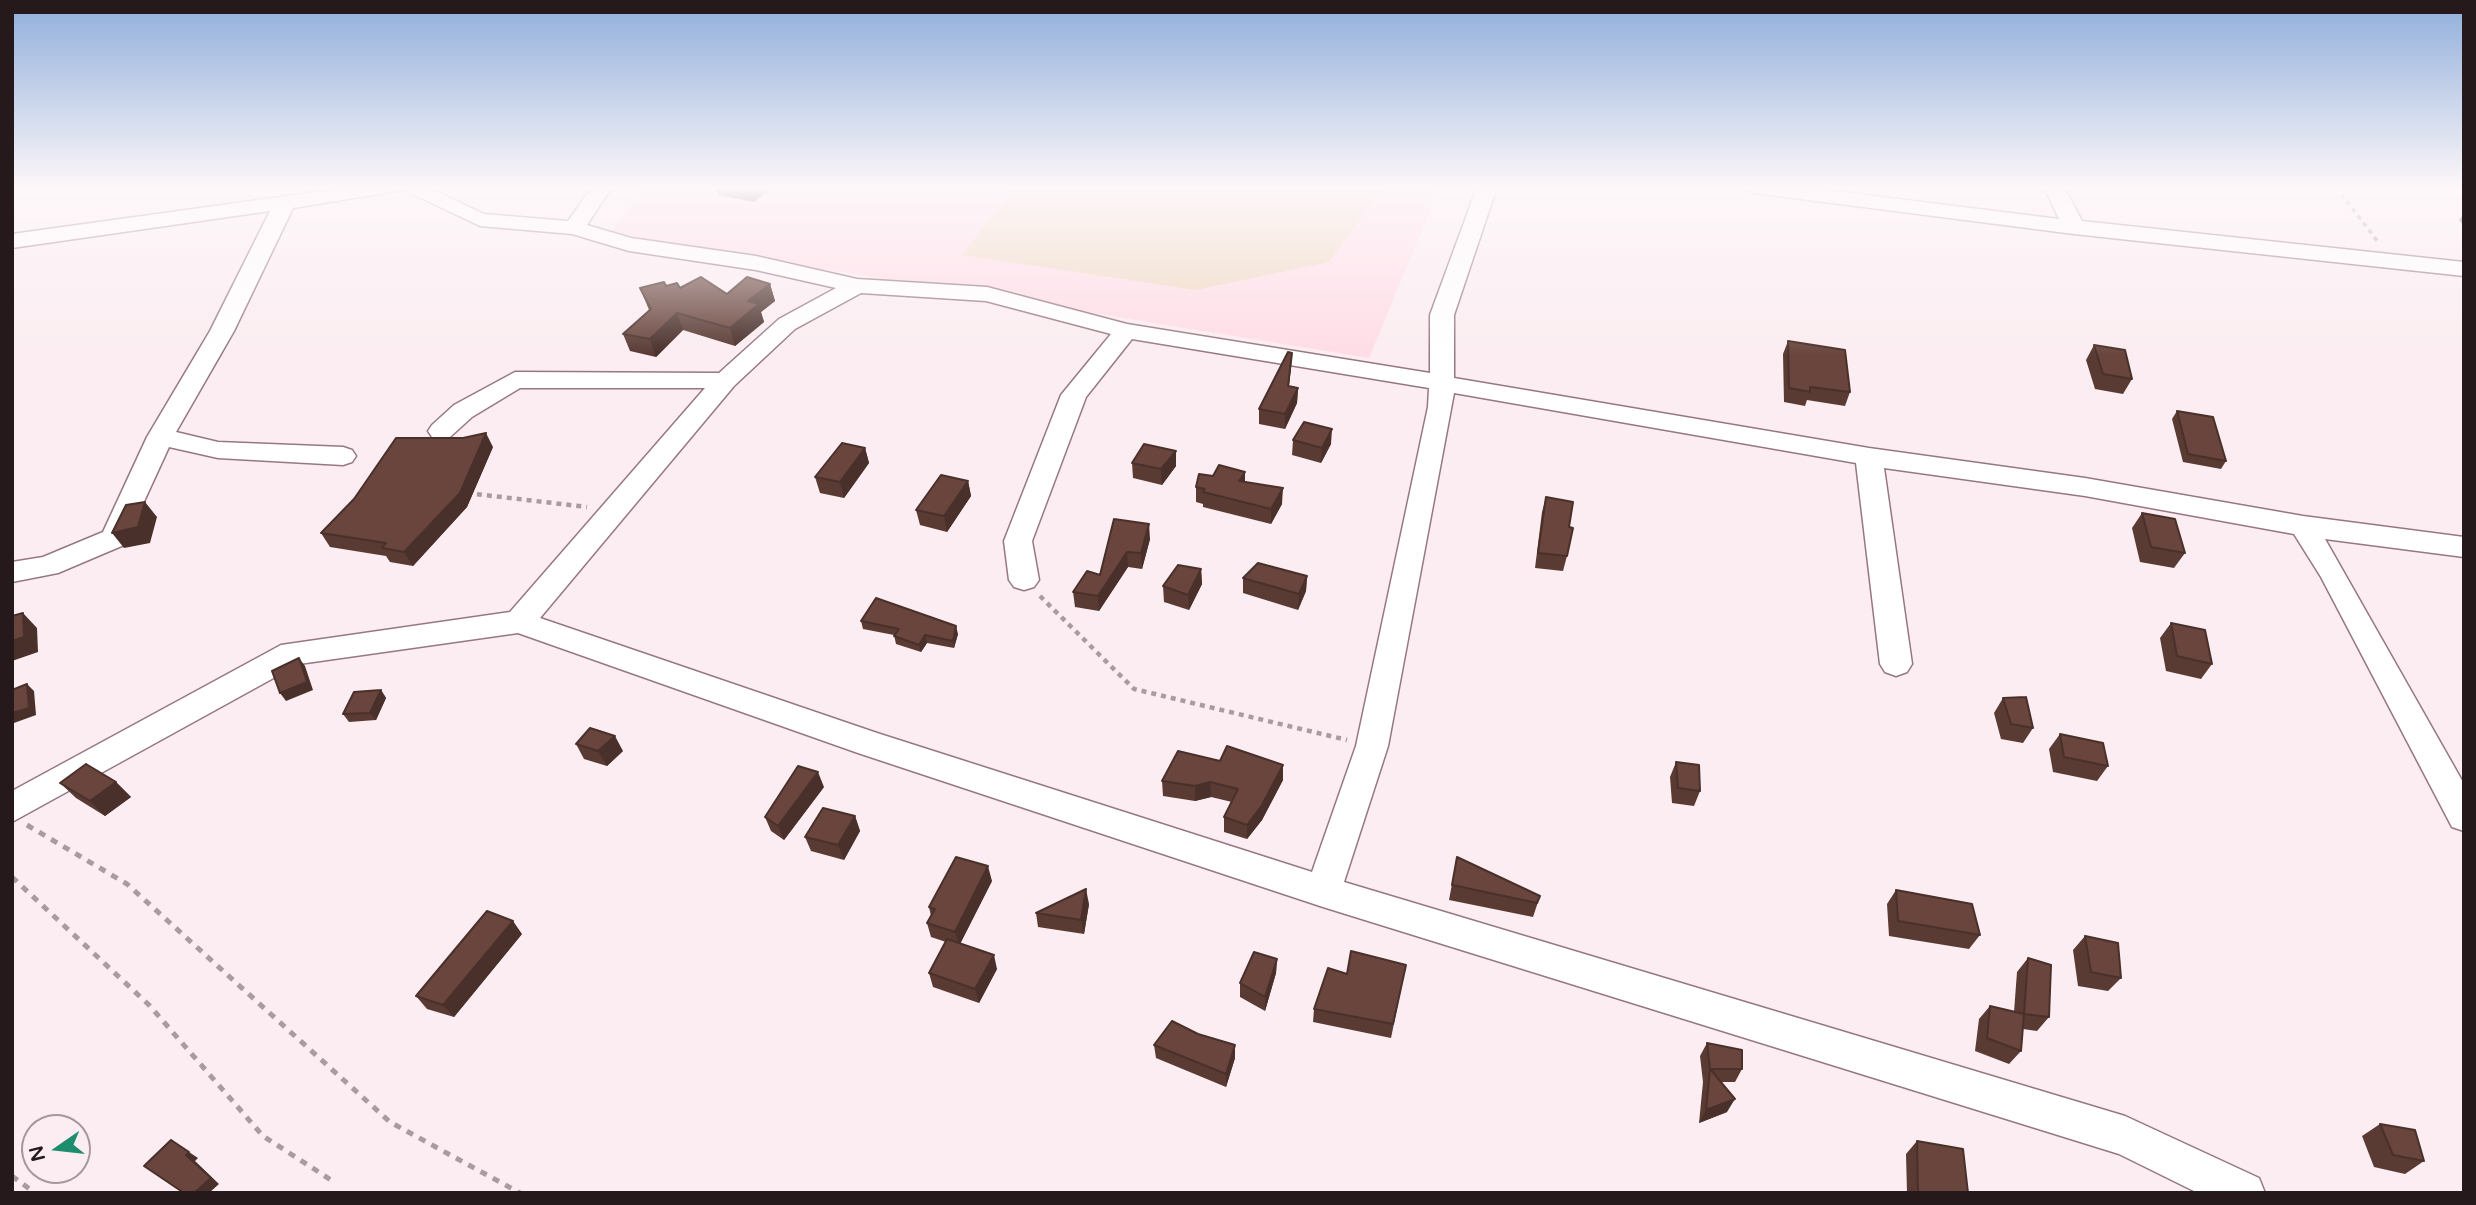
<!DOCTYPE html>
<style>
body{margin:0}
#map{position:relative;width:2476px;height:1205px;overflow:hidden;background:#fbedf1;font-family:"Varela Round",sans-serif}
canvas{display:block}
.frame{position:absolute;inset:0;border:14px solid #25191c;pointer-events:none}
.north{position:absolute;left:21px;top:1114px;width:70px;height:70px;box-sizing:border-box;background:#fbedf1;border:2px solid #a5989c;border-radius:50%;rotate:256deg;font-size:19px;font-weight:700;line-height:28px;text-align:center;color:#25191c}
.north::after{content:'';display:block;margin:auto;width:24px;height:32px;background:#1d8d6d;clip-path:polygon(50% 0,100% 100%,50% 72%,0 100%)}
</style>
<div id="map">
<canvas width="2476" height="1205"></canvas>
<div class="frame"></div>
<div class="north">N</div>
</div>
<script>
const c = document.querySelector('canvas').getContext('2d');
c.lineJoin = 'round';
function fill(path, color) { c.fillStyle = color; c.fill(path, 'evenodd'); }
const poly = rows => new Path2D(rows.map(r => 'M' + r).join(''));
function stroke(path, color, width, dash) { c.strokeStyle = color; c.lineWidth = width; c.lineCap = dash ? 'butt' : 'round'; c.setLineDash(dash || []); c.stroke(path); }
const built = poly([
 [642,187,1440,187,1369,358,610,234]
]);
const green = poly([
 [1015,187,1383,187,1329,262,1196,290,962,255]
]);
const pathFar2 = poly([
 [2336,187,2378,242]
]);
const pathFar1 = poly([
 [467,493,587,507],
 [1040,596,1134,689,1347,740]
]);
const path = poly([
 [27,825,127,884,390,1122,520,1193],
 [12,877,149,1005,263,1136,331,1180],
 [12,1176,35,1193]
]);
const minor = poly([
 [352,187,428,187,484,214,568,221,592,187,612,187,587,225,631,238,756,256,857,279,987,287,1127,324,1430,373,1430,315,1477,187,1497,187,1454,315,1454,378,1869,448,2085,478,2303,516,2464,537,2464,557,2325,539,2464,784,2464,831,2452,827,2321,577,2294,534,2085,496,1884,468,1912,664,1907,672,1896,676,1885,672,1880,664,1856,463,1454,393,1388,746,1344,882,2125,1116,2259,1178,2265,1193,2198,1193,2119,1154,1323,907,858,753,518,633,299,664,12,822,12,791,281,645,510,612,705,388,520,388,472,417,450,437,432,437,428,431,432,425,454,405,515,372,719,373,779,319,836,288,756,270,629,251,572,234,480,226,404,190,293,208,234,331,176,432,218,442,343,447,352,450,356,456,352,462,343,465,218,458,169,447,124,545,58,573,12,582,12,562,43,557,103,532,147,437,210,331,270,211,12,248,12,234,352,187],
 [861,293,986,301,1111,334,1061,395,1004,541,1009,580,1014,587,1024,590,1034,587,1039,580,1032,541,1086,397,1132,339,1429,388,1428,407,1356,746,1312,872,877,733,540,618,734,386,795,329,861,293],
 [1744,187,1803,187,2059,219,2044,187,2064,187,2082,221,2464,262,2464,276,2074,234,1754,193,1744,187]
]);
const wall = poly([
 [716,187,772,187,754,202,718,195],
 [2135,187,2172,187,2170,190,2137,188],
 [2464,213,2464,226,2459,220],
 [770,284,775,301,761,312,764,322,735,346,683,330,656,357,630,351,623,334,649,310,640,288,666,286,727,294],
 [1788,341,1850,392,1845,406,1807,400,1805,406,1784,402,1783,354],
 [2094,345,2132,379,2123,394,2095,389,2086,360],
 [1292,353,1289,386,1298,388,1297,403,1285,429,1259,424,1259,409],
 [2177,411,2226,461,2221,469,2183,462,2172,419],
 [1293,440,1331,444,1321,463,1292,455],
 [493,447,467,507,413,566,390,562,386,556,330,547,321,533],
 [865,448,869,463,844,498,820,493,815,477],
 [1176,451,1176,466,1162,485,1133,478,1132,463],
 [968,481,971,496,947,532,920,525,916,510],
 [1245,482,1282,504,1271,524,1203,507,1203,504,1196,502,1196,487],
 [1546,497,1569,527,1567,556,1563,571,1535,568,1542,512],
 [2142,513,2185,553,2174,568,2140,562,2132,528],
 [1114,519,1150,539,1142,569,1128,567,1099,611,1075,607,1073,592,1100,575],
 [1201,569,1202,584,1189,610,1164,602,1163,586],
 [1307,576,1306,591,1298,610,1243,593,1243,578],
 [861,621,958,634,954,648,927,643,921,652,896,644,894,635,863,629],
 [2171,623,2212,664,2201,679,2166,671,2160,638],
 [381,690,386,698,376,720,349,722,343,714],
 [2003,698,2033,728,2023,743,2001,739,1994,713],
 [2060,734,2108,766,2097,781,2053,772,2049,749],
 [576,744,623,751,607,766,584,759],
 [1220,761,1283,765,1283,780,1262,820,1247,839,1224,832,1224,817,1232,802,1211,797,1195,801,1163,796,1162,781],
 [1676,762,1700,791,1694,806,1672,803,1670,777],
 [116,782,131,797,105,816,76,798,60,783],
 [824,787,784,840,771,831,765,817],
 [855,816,860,831,844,860,811,851,805,837],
 [1457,857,1540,896,1533,917,1449,900],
 [992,881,960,944,997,969,979,1003,933,987,929,973,946,942,931,937,927,923,931,916,929,907],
 [1896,890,1980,935,1969,949,1889,936,1887,904],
 [1089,904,1084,934,1038,927,1036,913],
 [522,934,454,1017,427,1009,416,996],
 [2085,936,2121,978,2108,991,2078,986,2073,950],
 [2028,958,2049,1017,2037,1031,2023,1029,2021,1051,2009,1064,1975,1051,1979,1019,1990,1006,2014,1012,2017,972],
 [1277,959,1276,973,1265,1011,1240,997,1240,983],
 [1406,965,1391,1038,1313,1022,1314,1009,1347,974],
 [1198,1034,1235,1058,1226,1087,1156,1058,1154,1045],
 [1707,1043,1742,1069,1735,1082,1721,1082,1727,1112,1699,1123,1703,1082,1700,1056],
 [2380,1124,2424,1161,2405,1174,2374,1167,2362,1136],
 [1917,1141,1968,1193,1907,1193,1906,1154]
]);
const shadedWall = poly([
 [750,187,772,187,754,202],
 [770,284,775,301,761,312,764,322,735,346,730,328,748,301],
 [677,313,683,330,656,357,650,339],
 [1292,353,1291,368,1287,401,1288,386],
 [1298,388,1297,403,1285,429,1285,414],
 [1332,429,1331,444,1321,463,1322,448],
 [486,433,493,447,467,507,413,566,404,552],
 [865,448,869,463,844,498,840,482],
 [1176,451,1176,466,1162,485,1161,469],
 [1245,472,1245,487,1239,481],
 [968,481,971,496,947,532,944,516],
 [1283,488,1282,504,1271,524,1271,509],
 [145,502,157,517,150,543,124,548,112,533],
 [1149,524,1150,539,1142,569,1141,553],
 [1127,552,1128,567,1099,611,1098,596],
 [1201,569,1202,584,1189,610,1188,595],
 [1307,576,1306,591,1298,610,1299,594],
 [23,613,37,628,38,652,12,661,12,641],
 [956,626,958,634,954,648,953,641],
 [925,635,927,643,921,652,919,645],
 [299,658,305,666,313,690,286,701,280,693],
 [27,684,34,691,36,715,14,723,12,721,12,713],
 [381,690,386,698,376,720,370,713],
 [615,736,623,751,607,766,598,751],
 [1283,765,1283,780,1262,820,1247,839,1247,825],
 [818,772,824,787,784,840,778,826],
 [116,782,131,797,105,816,90,801],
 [1210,782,1211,797,1195,801,1195,786],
 [855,816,860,831,844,860,838,845],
 [988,866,992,881,959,946,955,932],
 [1086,889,1089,904,1084,934,1081,920],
 [513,921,522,934,454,1017,443,1005],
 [994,955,997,969,979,1003,975,989],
 [1277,959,1276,973,1265,1011,1265,997],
 [1235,1045,1235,1058,1226,1087,1226,1074],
 [1735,1099,1727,1112,1699,1123,1706,1110],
 [189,1152,198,1158,195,1161,219,1184,209,1193,194,1193,186,1155]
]);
const building = poly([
 [701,277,727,294,747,277,770,284,748,301,759,304,730,328,677,313,650,339,623,334,651,309,640,288,664,282,666,286,677,283,680,288,701,277],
 [1788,341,1845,350,1850,392,1810,387,1810,392,1789,388,1788,341],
 [2094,345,2125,350,2132,379,2103,374,2094,345],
 [1288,352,1292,353,1288,386,1298,388,1285,414,1259,409,1288,352],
 [2177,411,2213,417,2226,461,2188,454,2177,411],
 [1304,422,1332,429,1322,448,1293,440,1304,422],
 [486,433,460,493,404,552,382,548,386,543,321,533,354,499,396,438,463,438,486,433],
 [842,443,865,448,840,482,815,477,842,443],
 [1144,444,1176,451,1161,469,1132,463,1144,444],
 [1219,465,1245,472,1239,481,1283,488,1271,509,1203,492,1205,489,1196,487,1199,474,1213,476,1219,465],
 [941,475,968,481,944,516,916,510,941,475],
 [1546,497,1573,502,1569,527,1573,528,1567,556,1538,553,1546,497],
 [145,502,138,527,112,533,126,505,145,502],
 [2142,513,2175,519,2185,553,2151,547,2142,513],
 [1114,519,1149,524,1141,553,1127,552,1098,596,1073,592,1087,571,1100,575,1114,519],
 [1258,563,1307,576,1299,594,1243,578,1258,563],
 [1178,565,1201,569,1188,595,1163,586,1178,565],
 [876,598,956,626,953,641,925,635,919,645,894,636,899,629,861,621,876,598],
 [23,613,24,637,12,641,12,616,23,613],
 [2171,623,2205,630,2212,664,2177,656,2171,623],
 [299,658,307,682,280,693,272,671,299,658],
 [27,684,29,708,12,713,12,690,27,684],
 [381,690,370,713,343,714,354,692,381,690],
 [2026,697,2033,728,2011,724,2003,698,2026,697],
 [590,728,615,736,598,751,576,744,590,728],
 [2060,734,2103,743,2108,766,2064,757,2060,734],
 [1227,746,1283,765,1262,805,1247,825,1224,817,1238,789,1210,782,1195,786,1162,781,1178,751,1220,761,1227,746],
 [1676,762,1699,765,1700,791,1678,788,1676,762],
 [86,764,116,782,90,801,60,783,86,764],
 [798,766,818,772,778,826,765,817,798,766],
 [823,808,855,816,838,845,805,837,823,808],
 [956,857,988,866,955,932,927,923,935,909,929,907,956,857],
 [1457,857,1540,896,1537,903,1452,885,1457,857],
 [1086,889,1081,920,1036,913,1086,889],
 [1896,890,1972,904,1980,935,1898,921,1896,890],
 [487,911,513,921,443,1005,416,996,487,911],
 [2085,936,2118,943,2121,978,2091,972,2085,936],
 [947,939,994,955,975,989,929,973,947,939],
 [1351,951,1406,965,1393,1024,1314,1009,1328,968,1347,974,1351,951],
 [1254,952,1277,959,1265,997,1240,983,1254,952],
 [2028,958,2051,965,2049,1017,2024,1014,2028,958],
 [1990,1006,2024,1014,2021,1051,1987,1038,1990,1006],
 [1172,1021,1198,1034,1235,1045,1226,1074,1154,1045,1172,1021],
 [1707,1043,1742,1050,1742,1069,1710,1069,1707,1043],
 [1710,1069,1735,1099,1706,1110,1710,1069],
 [2380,1124,2415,1130,2424,1161,2393,1155,2380,1124],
 [171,1140,189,1152,186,1155,211,1178,194,1193,184,1193,144,1166,171,1140],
 [1917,1141,1963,1149,1968,1193,1918,1193,1917,1141]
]);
fill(built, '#ffdce6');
fill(green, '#efd8c1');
stroke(minor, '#977881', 3);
stroke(pathFar2, '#a99b9f', 3.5, [4.5, 4.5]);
stroke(pathFar1, '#a99b9f', 4.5, [5, 5]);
stroke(path, '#a99b9f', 5, [7, 7]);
fill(minor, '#fff');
fill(wall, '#5a3b34');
fill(shadedWall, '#4a302b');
fill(building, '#69453d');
stroke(building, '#4a302b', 2);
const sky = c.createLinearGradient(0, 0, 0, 355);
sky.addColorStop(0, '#8faedb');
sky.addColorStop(0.53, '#fdf7f9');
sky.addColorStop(1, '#fdf7f900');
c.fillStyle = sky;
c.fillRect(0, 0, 2476, 355);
</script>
